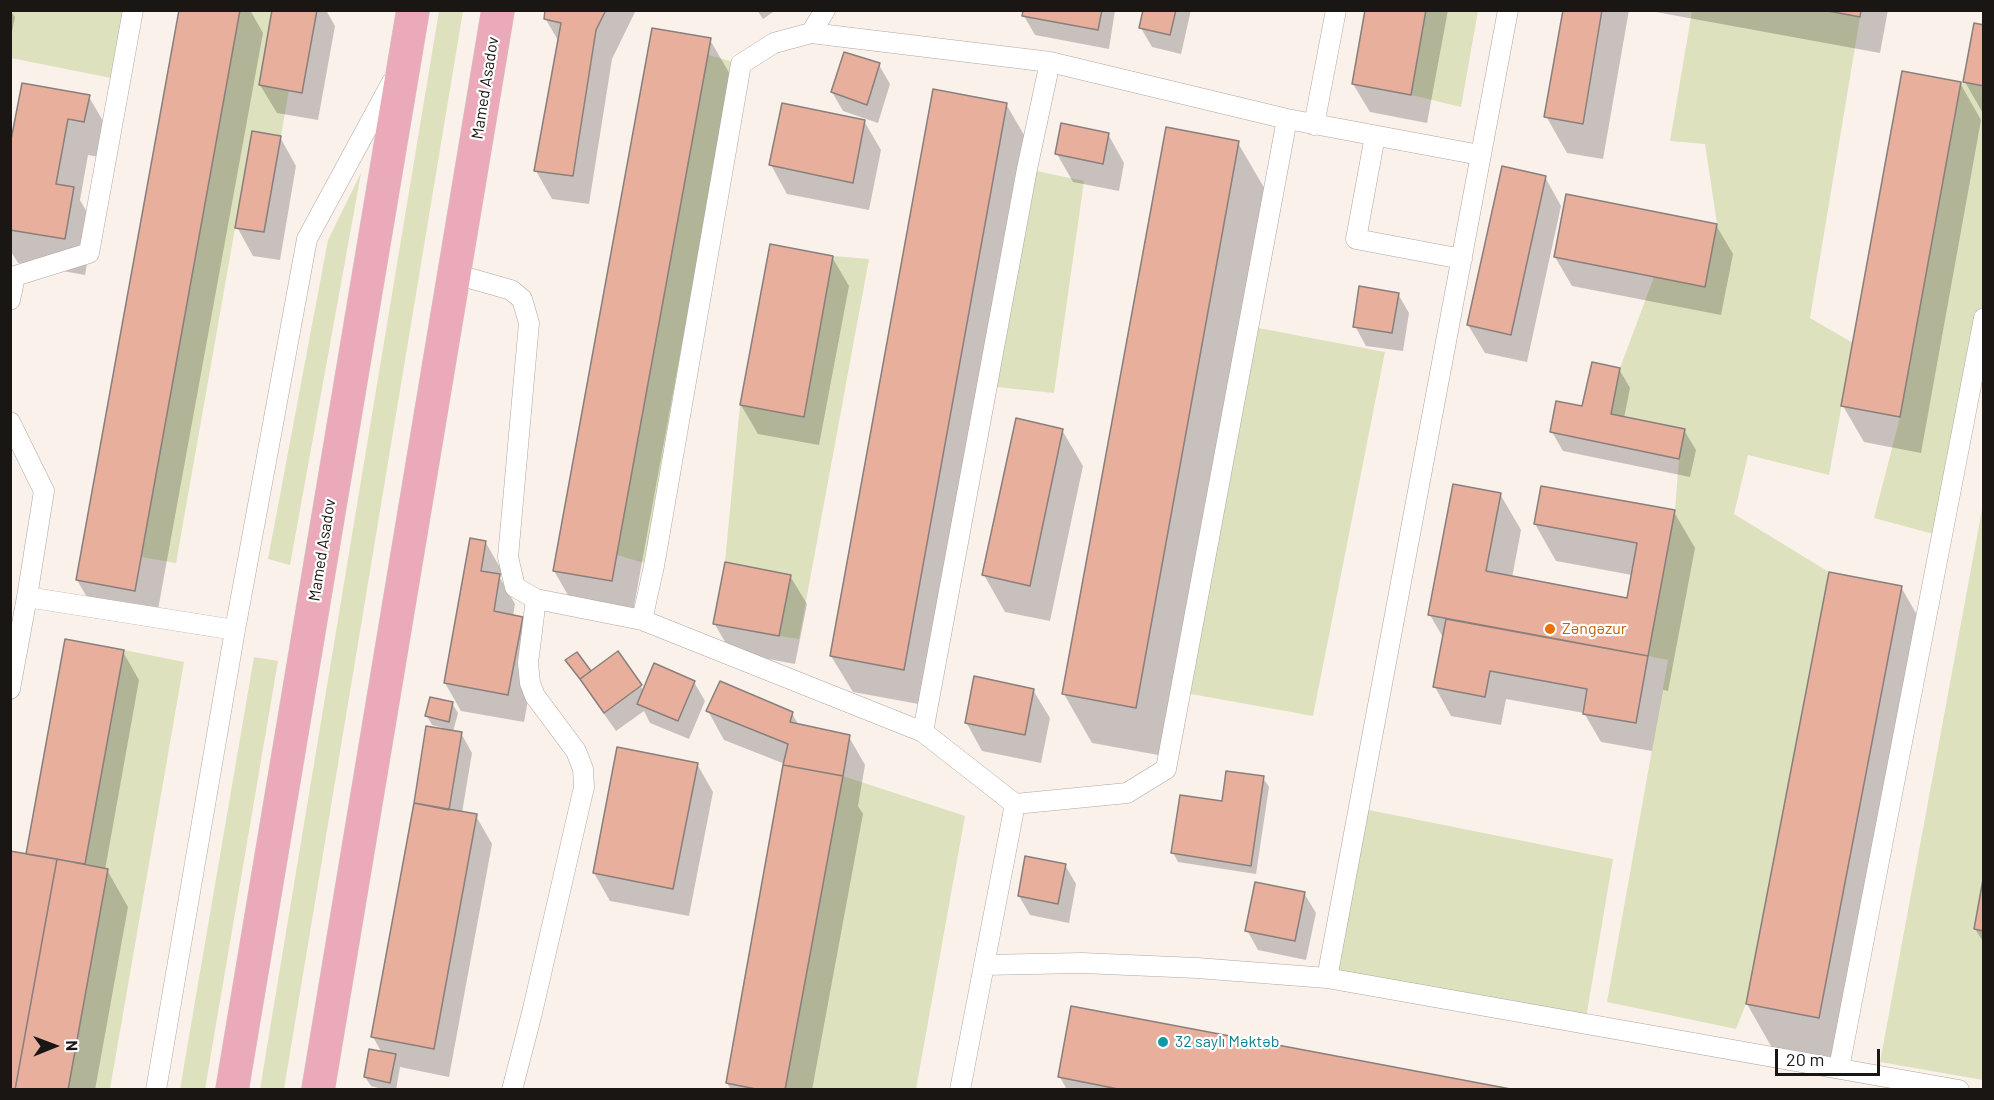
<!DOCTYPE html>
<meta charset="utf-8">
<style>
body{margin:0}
#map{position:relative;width:1994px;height:1100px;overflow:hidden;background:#fbf1eb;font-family:Barlow,sans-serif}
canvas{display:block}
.frame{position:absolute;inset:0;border:12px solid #191614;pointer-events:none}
.north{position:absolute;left:24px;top:1016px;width:60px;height:60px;-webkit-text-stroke:4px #fff;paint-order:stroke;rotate:89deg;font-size:16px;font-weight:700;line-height:24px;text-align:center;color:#191614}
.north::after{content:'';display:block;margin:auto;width:21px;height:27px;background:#191614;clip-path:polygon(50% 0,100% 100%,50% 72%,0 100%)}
.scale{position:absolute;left:1775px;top:1049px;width:105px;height:27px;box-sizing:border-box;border:3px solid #191614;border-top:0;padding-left:8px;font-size:18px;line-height:21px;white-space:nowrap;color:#191614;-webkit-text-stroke:4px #fff;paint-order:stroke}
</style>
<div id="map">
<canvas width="1994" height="1100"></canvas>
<div class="frame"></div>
<div class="north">N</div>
<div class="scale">20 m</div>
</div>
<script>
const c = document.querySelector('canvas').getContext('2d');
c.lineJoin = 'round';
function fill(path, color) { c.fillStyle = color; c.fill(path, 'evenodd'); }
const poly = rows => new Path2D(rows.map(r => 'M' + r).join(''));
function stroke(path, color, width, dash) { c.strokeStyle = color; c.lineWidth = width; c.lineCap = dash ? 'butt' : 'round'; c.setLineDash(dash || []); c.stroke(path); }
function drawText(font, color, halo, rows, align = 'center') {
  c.font = font + ' Barlow,sans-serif'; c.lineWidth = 4.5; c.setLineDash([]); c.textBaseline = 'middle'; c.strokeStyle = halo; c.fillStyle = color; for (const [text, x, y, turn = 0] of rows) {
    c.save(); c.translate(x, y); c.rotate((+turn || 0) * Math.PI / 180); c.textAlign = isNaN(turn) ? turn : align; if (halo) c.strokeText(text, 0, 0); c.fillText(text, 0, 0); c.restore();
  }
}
const green = poly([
 [1823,10,1860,17,1810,318,1853,343,1829,475,1748,455,1734,514,1829,572,1746,1004,1736,1029,1607,1002,1668,660,1648,656,1675,510,1679,459,1685,429,1611,414,1620,368,1654,277,1705,286,1717,224,1705,144,1670,141,1692,11],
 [10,11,133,11,121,80,11,58],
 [240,11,272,11,259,85,289,90,281,136,252,132,176,563,141,557],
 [439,11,463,11,284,1089,260,1089],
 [1426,11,1478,11,1461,107,1411,95],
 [708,55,741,64,654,566,617,555],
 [1961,82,1983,86,1983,316,1941,536,1874,518,1900,417],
 [1027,169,1084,181,1054,393,987,386],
 [361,173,290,565,268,559,328,240],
 [833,256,869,259,799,639,779,636,791,575,725,562,740,405,804,417],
 [1248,326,1385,352,1313,716,1180,692],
 [1983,504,1984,874,1974,929,1983,931,1983,1080,1880,1062],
 [124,650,184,662,110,1089,68,1090,108,869,85,864],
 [254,657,278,661,205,1089,180,1089],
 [843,776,965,816,916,1089,785,1090],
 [1359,808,1613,859,1585,1024,1327,978]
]);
const shadow = poly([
 [10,10,15,17,10,42],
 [181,10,250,10,263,33,155,626,98,616,77,580],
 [274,10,326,10,335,26,318,120,277,113,260,85],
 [547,10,636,10,612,59,589,204,552,199,536,171,559,42,545,18],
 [757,10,776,10,763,19],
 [1025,10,1115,10,1109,49,1035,35,1024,16],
 [1145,10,1191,10,1181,54,1152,47,1141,28],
 [1367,10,1448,10,1427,123,1370,112,1353,84],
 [1564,10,1629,10,1603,159,1567,153,1546,116],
 [1645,10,1888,10,1880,53],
 [1984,26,1984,115,1965,82],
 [710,40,731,76,632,617,575,607,554,571],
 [879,65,890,84,878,123,843,111,832,92],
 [1960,83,1981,120,1921,453,1864,442,1843,406],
 [89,97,110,133,105,158,88,155,80,200,94,225,85,275,18,263,10,250,10,153],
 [1006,104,1027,140,924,705,853,692,831,656],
 [864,121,881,150,869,210,787,194,771,165],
 [1108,134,1124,163,1119,191,1073,182,1057,154],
 [280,137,296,166,280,260,253,256,237,227],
 [1238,143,1266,191,1164,756,1092,743,1064,694],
 [1545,177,1561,206,1527,362,1485,353,1468,325],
 [1716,225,1733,254,1721,315,1572,286,1555,257],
 [832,257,849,286,819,445,758,434,741,405],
 [1398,294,1409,313,1403,351,1366,346,1355,326],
 [1619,369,1630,388,1624,418,1684,430,1696,450,1690,477,1563,451,1552,432,1584,408],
 [1062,430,1083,466,1050,621,1005,612,984,575],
 [1500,494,1521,530,1512,578,1628,600,1632,575,1556,561,1535,524,1674,512,1695,548,1668,691,1663,690,1652,751,1601,742,1584,713,1506,699,1501,725,1451,716,1435,687,1444,639,1430,615],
 [486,543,502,571,500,578,515,604,513,616,522,618,538,646,524,722,461,711,445,683],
 [790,576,807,604,795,664,731,652,714,623],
 [1901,587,1929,636,1846,1067,1775,1053,1747,1004],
 [123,652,139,680,105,870,107,870,128,907,95,1090,10,1090,29,856],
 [618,654,644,691,694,682,705,701,689,739,650,723,644,711,616,731,573,670,590,673],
 [1033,690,1050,718,1041,763,982,751,966,722],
 [452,703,458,713,453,732,461,733,472,753,462,813,476,816,492,844,449,1077,400,1067,396,1090,386,1090,371,1086,365,1077,382,1053,373,1037,446,729,432,725,427,716],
 [708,711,792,713,799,726,849,737,865,765,858,806,863,814,812,1090,731,1090,727,1083,785,764,724,740],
 [697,764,713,792,689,916,610,901,594,873],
 [1263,778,1269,787,1256,874,1178,862,1173,853],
 [1065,865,1076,884,1069,923,1030,915,1019,896],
 [1984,883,1984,943,1975,929],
 [1304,893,1316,913,1306,960,1258,950,1247,930],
 [1060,1077,1508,1090,1067,1090]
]);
const building = poly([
 [179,10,240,10,135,591,76,580,179,10],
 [272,10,317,10,302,93,259,85,272,10],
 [545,10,606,10,596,30,573,176,534,171,561,23,544,19,545,10],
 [1023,10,1102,10,1098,30,1022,16,1023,10],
 [1143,10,1176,10,1170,35,1139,28,1143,10],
 [1365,10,1426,10,1411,95,1352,84,1365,10],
 [1563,10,1602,10,1583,124,1544,117,1563,10],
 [1823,10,1861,10,1860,17,1823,10],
 [1974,23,1984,25,1984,86,1963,82,1974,23],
 [652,28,711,38,612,581,553,571,652,28],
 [844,52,880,63,867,105,831,92,844,52],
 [1902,71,1961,82,1900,417,1841,406,1902,71],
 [22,83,90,95,84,122,68,119,56,184,74,187,65,239,10,230,10,145,22,83],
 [933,89,1007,103,904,670,830,656,933,89],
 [782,103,865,120,853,183,769,165,782,103],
 [1061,123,1109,133,1103,164,1055,154,1061,123],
 [1166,127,1239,141,1136,708,1062,694,1166,127],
 [252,131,281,136,264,232,235,228,252,131],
 [1502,166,1546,176,1511,335,1467,325,1502,166],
 [1566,194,1717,224,1705,287,1554,257,1566,194],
 [770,244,833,256,804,417,740,405,770,244],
 [1359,286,1399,293,1392,333,1353,327,1359,286],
 [1592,362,1620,368,1611,414,1685,429,1679,459,1550,432,1556,401,1582,406,1592,362],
 [1016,418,1063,429,1030,586,982,575,1016,418],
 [1453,484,1501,493,1486,571,1627,598,1637,543,1534,524,1541,486,1675,510,1648,656,1428,615,1453,484],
 [470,538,486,541,481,571,500,574,494,611,523,617,508,695,444,683,470,538],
 [725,562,791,575,779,636,713,624,725,562],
 [1829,572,1902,586,1819,1018,1746,1004,1829,572],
 [1446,619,1648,656,1636,723,1583,714,1587,689,1490,671,1485,697,1433,687,1446,619],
 [65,639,124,650,85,864,26,854,65,639],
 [618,651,642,685,604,713,580,679,618,651],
 [577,652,591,671,580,679,565,660,577,652],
 [654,663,695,681,678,721,637,704,654,663],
 [974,676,1034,689,1025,735,965,723,974,676],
 [720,681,793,712,790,722,850,735,843,776,783,765,788,744,706,711,720,681],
 [430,697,453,702,449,722,425,716,430,697],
 [426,726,462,732,449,810,414,803,426,726],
 [617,747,698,763,673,889,593,873,617,747],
 [783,765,843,776,785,1090,761,1090,726,1083,783,765],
 [1226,771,1264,776,1251,866,1171,853,1180,795,1222,801,1226,771],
 [414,803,477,814,434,1049,371,1037,414,803],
 [10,851,57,859,15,1090,10,1090,10,851],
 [1025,856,1066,864,1058,904,1018,896,1025,856],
 [57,859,108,869,68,1090,15,1090,57,859],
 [1984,874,1984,931,1974,929,1984,874],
 [1255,882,1305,892,1295,941,1245,931,1255,882],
 [1071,1006,1516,1090,1123,1090,1058,1077,1071,1006],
 [369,1049,396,1054,390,1083,364,1077,369,1049]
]);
const lane = poly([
 [1508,10,1327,978,1959,1090],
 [811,33,1050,62],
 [1314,125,1336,10],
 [1375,136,1356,239,1462,259],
 [455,274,511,290,522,299,529,323,508,557,515,587,536,599,642,620,923,732,1015,804],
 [10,300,15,276,89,253,133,10],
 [10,422,44,491,27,597,235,630],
 [642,620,654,566,741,64,774,43,811,33,825,10],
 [10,689,27,597],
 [923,732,1027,169,1050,62,1287,119],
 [984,965,1082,963,1197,968,1327,978],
 [1839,1068,1984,318],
 [156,1090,235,630,307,239,392,82],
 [512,1090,532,1013,584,787,583,769,576,751,535,696,530,683,528,663,536,599],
 [960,1090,1015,804,1127,793,1166,769,1287,119,1480,155]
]);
const primary = poly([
 [232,1090,413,10],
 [318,1090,498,10]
]);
const markers = [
 [1550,629,6,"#e8710a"],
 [1163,1042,6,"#0f9aa8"]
];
const streetNames = [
 ["Mamed Asadov",485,88,-81],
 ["Mamed Asadov",322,550,-81]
];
const foodNames = [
 ["Zəngəzur",1562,629]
];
const cultureNames = [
 ["32 saylı Məktəb",1175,1042]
];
fill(green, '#dee1bd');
fill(shadow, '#0003');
fill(building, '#e8af9d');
stroke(building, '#897f7c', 1.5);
stroke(lane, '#b0a6a1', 21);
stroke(primary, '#d1d0d0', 34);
stroke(lane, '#fff', 20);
stroke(primary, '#ebaab9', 33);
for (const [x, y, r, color] of markers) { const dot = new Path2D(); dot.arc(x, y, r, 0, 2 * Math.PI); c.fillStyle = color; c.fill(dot); stroke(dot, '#fff', 2); }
drawText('16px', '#191614', '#fff', streetNames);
drawText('16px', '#c56008', '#fff', foodNames, 'left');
drawText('16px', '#0d838f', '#fff', cultureNames, 'left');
</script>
